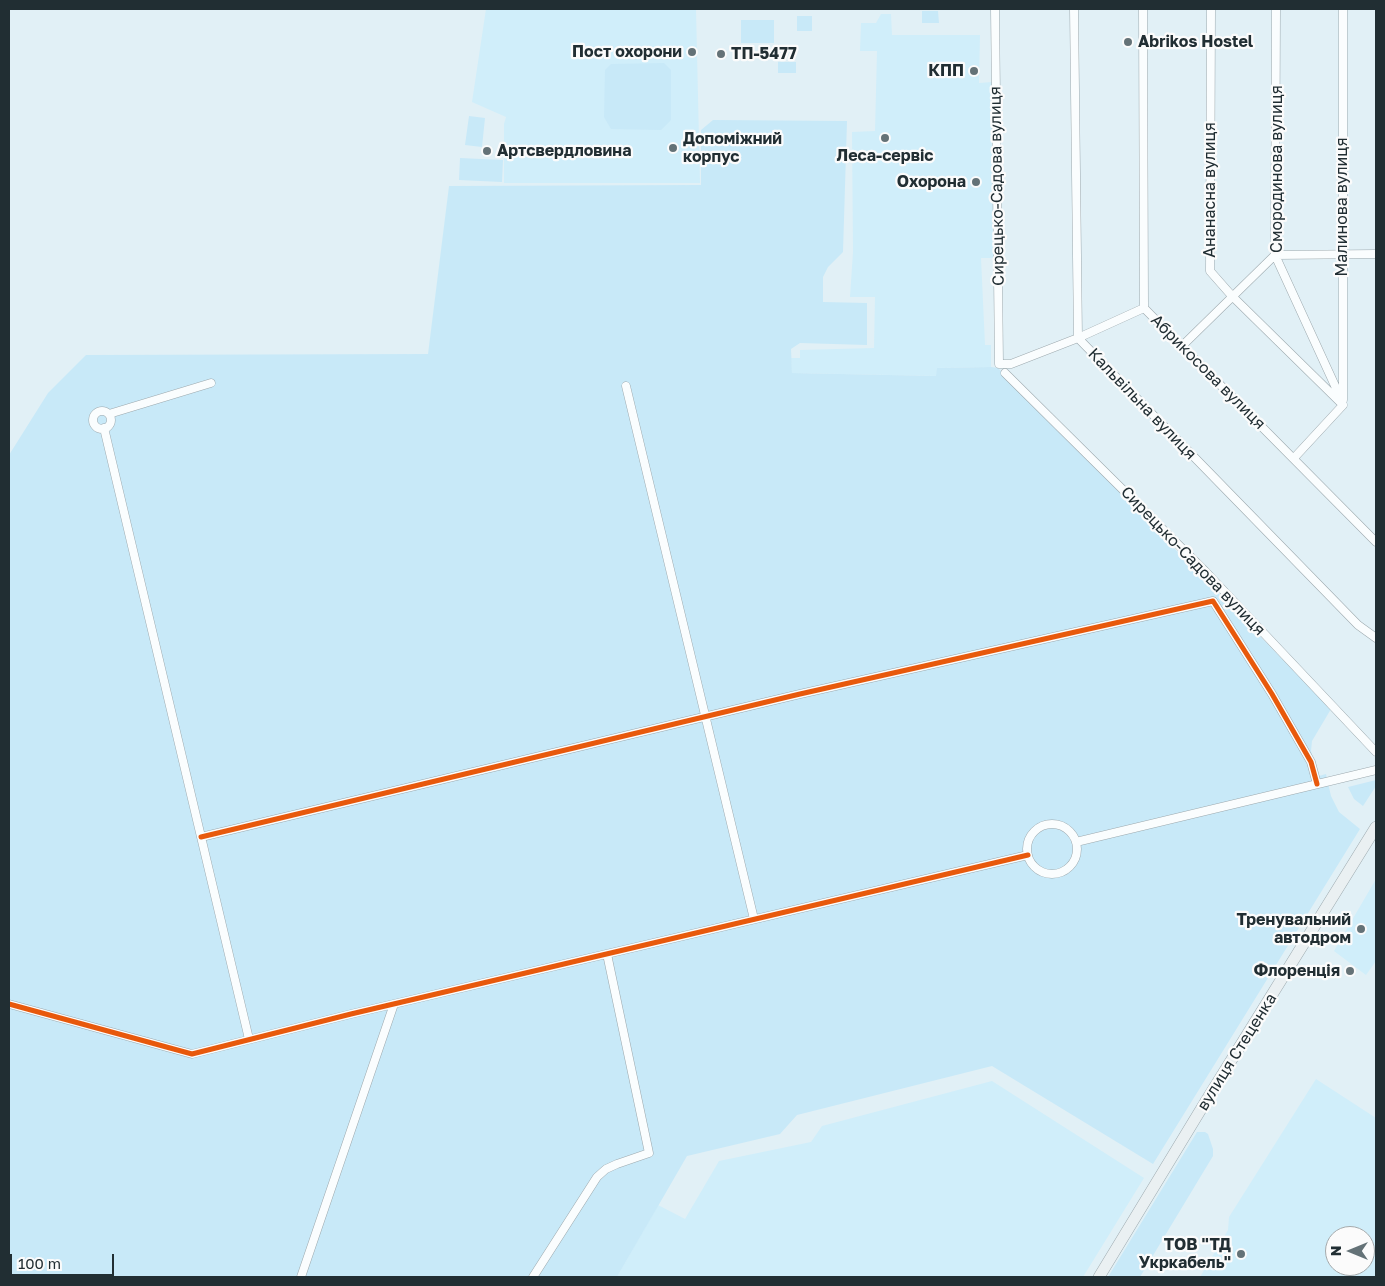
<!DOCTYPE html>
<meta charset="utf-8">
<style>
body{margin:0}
#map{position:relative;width:1385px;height:1286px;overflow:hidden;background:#e1f0f6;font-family:"Golos Text",sans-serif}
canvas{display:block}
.frame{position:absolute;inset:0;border:10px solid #212e33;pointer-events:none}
.north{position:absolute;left:1325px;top:1226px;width:50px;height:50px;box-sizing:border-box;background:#fbfbfb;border:1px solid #a4a9ab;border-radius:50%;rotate:270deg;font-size:14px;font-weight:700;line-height:20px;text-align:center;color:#212e33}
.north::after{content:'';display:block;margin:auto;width:18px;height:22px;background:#647277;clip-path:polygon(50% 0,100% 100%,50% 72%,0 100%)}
.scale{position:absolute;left:10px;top:1254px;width:104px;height:22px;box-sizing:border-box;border:2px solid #212e33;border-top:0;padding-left:6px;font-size:15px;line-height:18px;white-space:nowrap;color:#212e33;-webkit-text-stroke:4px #fbfbfb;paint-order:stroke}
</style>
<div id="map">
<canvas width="1385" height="1286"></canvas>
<div class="frame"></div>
<div class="north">N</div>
<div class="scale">100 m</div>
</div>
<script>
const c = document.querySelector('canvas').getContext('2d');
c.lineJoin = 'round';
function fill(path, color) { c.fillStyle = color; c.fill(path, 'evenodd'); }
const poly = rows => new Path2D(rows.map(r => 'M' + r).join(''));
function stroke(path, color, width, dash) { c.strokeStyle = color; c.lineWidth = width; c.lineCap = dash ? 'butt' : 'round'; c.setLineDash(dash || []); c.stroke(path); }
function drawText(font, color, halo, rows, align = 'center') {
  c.font = font + ' "Golos Text",sans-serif'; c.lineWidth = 4.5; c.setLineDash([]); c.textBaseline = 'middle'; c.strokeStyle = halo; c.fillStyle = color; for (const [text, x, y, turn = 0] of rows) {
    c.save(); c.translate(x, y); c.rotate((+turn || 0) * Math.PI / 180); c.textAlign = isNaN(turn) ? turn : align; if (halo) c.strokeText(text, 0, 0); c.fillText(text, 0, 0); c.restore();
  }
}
const built = poly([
 [486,9,696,9,700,183,504,183,504,124,506,117,472,102],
 [881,14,891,14,892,35,980,35,979,83,992,82,994,258,981,258,985,345,991,345,991,367,937,368,937,376,792,373,791,358,800,358,800,350,874,348,875,297,850,297,853,252,852,132,875,131,877,51,860,51,861,23,876,23],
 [1376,879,1376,961,1366,975,1334,951],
 [1316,1079,1376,1118,1376,1277,1200,1277,1228,1230,1229,1217],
 [1335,1236,1365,1236,1365,1266,1335,1266],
 [992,1081,1144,1178,1083,1277,617,1277,658,1205,685,1219,719,1161,811,1142,822,1126]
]);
const green = poly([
 [922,11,938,11,939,23,922,23],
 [797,16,812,16,812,31,797,31],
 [741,20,774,20,774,43,741,43],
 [778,62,796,62,796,73,778,73],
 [664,63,671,70,671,120,661,130,611,129,604,117,605,70,611,64],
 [469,116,485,118,482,147,465,145],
 [713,120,847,121,843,252,828,267,823,277,823,302,867,303,867,345,800,343,791,349,792,373,936,376,937,368,991,367,998,368,1331,709,1312,741,1311,751,1313,760,1319,776,1326,774,1331,796,1339,812,1360,829,1153,1164,992,1066,797,1115,780,1134,687,1156,617,1277,9,1277,9,455,48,393,86,355,428,354,449,186,701,185,701,130],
 [460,158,503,160,502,182,459,180],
 [1376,780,1376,786,1363,806,1354,799,1348,787],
 [1197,1132,1205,1132,1208,1134,1213,1149,1213,1156,1140,1277,1108,1277]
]);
const street = poly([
 [995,9,999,364,1011,364,1078,338,1144,308],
 [1074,9,1078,338,1358,625,1376,638],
 [1143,9,1144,308,1376,542],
 [1211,9,1210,271,1232,296,1343,405],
 [1276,9,1275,255,1342,401],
 [1343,9,1343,400],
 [1182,346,1275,255,1376,254],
 [1005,373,1206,572,1376,752],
 [626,386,754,919],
 '93 420a9 9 0 1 1 18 0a9 9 0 1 1-18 0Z',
 [109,414,211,383],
 [104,428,249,1039],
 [1294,458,1343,405],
 '1027 849a25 25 0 1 1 50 0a25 25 0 1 1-50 0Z',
 [201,837,800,694,1213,601,1272,694,1311,762,1317,784],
 [1076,842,1376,770],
 [9,1004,192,1054,351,1014,1028,855],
 [301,1277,394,1004],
 [533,1277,597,1177,606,1169,617,1164,649,1153,607,954]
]);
const secondary = poly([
 [1099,1277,1206,1101,1376,827]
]);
const cycleway = poly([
 [201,837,800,694,1213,601,1272,694,1311,762,1317,784],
 [9,1004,192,1054,351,1014,1028,855]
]);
const markers = [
 [1128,42,5,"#647277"],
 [692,52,5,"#647277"],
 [721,54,5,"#647277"],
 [974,71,5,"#647277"],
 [885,138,5,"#647277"],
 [673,148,5,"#647277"],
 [487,151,5,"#647277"],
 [976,182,5,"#647277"],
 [1361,929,5,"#647277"],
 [1350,971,5,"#647277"],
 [1241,1254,5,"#647277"]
];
const poiNames = [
 ["Abrikos Hostel",1138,42,"left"],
 ["Пост охорони",682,52],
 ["ТП-5477",731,54,"left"],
 ["КПП",964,71],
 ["Допоміжний",683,139,"left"],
 ["корпус",683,157,"left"],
 ["Артсвердловина",497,151,"left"],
 ["Леса-сервіс",885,156,"center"],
 ["Охорона",966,182],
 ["Тренувальний",1351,920],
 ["автодром",1351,938],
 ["Флоренція",1340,971],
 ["ТОВ \"ТД",1231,1245],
 ["Укркабель\"",1231,1263]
];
const streetNames = [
 ["Смородинова вулиця",1277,169,-90],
 ["Сирецько-Садова вулиця",997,186,-91],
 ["Ананасна вулиця",1210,190,-90],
 ["Малинова вулиця",1342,207,-90],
 ["Абрикосова вулиця",1208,372,45],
 ["Кальвільна вулиця",1142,404,46],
 ["Сирецько-Садова вулиця",1193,561,46],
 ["вулиця Стеценка",1237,1052,-58]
];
fill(built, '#d0eefa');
fill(green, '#c8e9f8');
stroke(street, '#9da9ae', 9);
stroke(secondary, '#9da9ae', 12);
stroke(street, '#fafdfe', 8);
stroke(secondary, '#eaf0f2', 11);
stroke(cycleway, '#e8590c', 5);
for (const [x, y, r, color] of markers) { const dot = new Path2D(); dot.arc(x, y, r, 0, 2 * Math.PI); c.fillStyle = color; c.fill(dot); stroke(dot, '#fbfbfb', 2); }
drawText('bold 16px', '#212e33', '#fbfbfb', poiNames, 'right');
drawText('16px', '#212e33', '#fbfbfb', streetNames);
</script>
